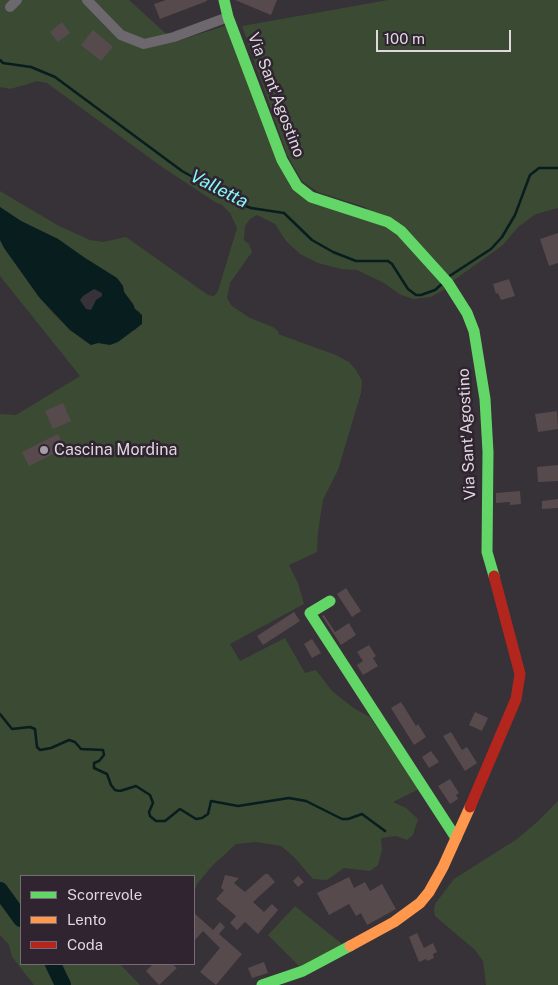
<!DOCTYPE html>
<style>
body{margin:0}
#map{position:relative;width:558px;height:985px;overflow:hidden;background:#373138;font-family:"Public Sans",sans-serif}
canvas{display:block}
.legend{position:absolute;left:20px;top:875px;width:175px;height:90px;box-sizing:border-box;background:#2f2430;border:1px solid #756c76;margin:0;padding:6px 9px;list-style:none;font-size:15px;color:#dfd8e0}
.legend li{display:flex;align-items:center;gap:10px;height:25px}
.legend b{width:25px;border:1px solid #756c76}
.scale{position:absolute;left:376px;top:30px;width:135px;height:22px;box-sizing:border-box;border:2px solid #dfd8e0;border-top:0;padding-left:6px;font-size:15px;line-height:18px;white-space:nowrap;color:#dfd8e0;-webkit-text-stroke:4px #2f2430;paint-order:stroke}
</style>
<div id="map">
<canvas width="558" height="985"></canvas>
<ul class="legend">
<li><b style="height:6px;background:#63d668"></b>Scorrevole</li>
<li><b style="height:6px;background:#ff974d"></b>Lento</li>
<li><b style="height:6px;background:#b3261e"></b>Coda</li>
</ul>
<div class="scale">100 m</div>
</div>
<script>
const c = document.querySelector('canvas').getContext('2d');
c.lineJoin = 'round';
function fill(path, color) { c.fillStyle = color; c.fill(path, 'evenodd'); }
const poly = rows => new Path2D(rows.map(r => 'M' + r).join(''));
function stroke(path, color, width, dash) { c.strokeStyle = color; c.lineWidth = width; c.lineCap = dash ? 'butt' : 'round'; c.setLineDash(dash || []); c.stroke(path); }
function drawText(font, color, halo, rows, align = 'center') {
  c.font = font + ' "Public Sans",sans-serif'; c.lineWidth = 5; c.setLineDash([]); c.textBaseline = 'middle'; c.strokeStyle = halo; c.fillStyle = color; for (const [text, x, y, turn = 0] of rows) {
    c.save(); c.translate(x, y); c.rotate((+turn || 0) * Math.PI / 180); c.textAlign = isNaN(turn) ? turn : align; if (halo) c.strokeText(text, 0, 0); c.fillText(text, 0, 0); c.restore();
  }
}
const green = poly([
 [0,0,129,0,175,42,227,25,290,186,384,225,401,237,447,288,431,297,414,299,401,295,384,283,357,270,341,269,318,263,300,254,286,241,275,224,257,215,250,219,245,226,244,240,249,244,252,252,230,283,227,298,232,306,250,318,273,327,279,332,278,334,336,355,349,362,356,370,362,381,361,393,338,470,323,500,318,532,317,552,289,565,298,583,304,604,230,644,240,661,285,638,305,673,316,670,332,691,355,709,370,717,419,789,393,802,406,808,418,819,413,835,407,840,396,836,381,838,382,850,378,865,370,871,344,868,327,880,313,879,294,857,281,846,256,842,236,844,212,866,197,884,194,893,194,876,21,876,21,964,120,964,140,985,34,985,12,957,9,945,0,935,0,414,16,415,80,376,0,276,0,240,39,297,53,313,70,330,88,343,91,345,98,343,125,335,132,330,136,330,140,312,135,309,133,304,124,292,123,286,117,278,85,258,58,239,21,221,0,207,0,191,59,226,90,240,103,242,126,237,208,295,214,296,218,291,237,228,230,213,222,205,215,202,162,167,47,83,37,81,25,85,10,89,0,87],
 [388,0,558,0,558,208,536,214,518,227,503,245,453,281,365,207,318,192,302,181,287,155,242,26],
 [558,801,558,985,486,985,483,961,475,950,435,916,434,909,435,904,454,879,517,839,537,822],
 [295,906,342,944,300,967,268,935]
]);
const water = poly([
 [0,207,21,221,58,239,85,258,117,278,123,286,124,292,133,304,135,309,142,315,142,324,118,342,110,345,98,343,91,345,70,330,39,297,4,248,0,240],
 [94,289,102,293,102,296,96,300,91,310,86,309,80,300,83,296]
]);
const stream = poly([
 [0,60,3,63,31,67,55,77,182,171,243,205,251,208,284,213,312,240,333,252,356,261,388,261,392,264,408,289,416,295,421,295,435,290,443,283],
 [448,277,491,249,502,237,515,215,530,175,539,168,558,168],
 [0,714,12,729,30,727,35,729,37,747,40,750,51,748,69,740,75,742,81,749,103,750,104,755,99,761,94,763,94,768,107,774,111,785,115,790,120,791,136,786,150,795,153,803,149,812,150,816,156,821,165,821,180,809,196,819,202,818,208,814,211,801,238,806,289,798,306,801,342,819,348,819,362,814,385,831]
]);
const river = poly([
 [0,890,21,919],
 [53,964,63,985]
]);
const building = poly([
 [166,0,207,0,207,1,160,19,154,4],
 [235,0,277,0,271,15],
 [62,22,70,33,58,42,50,32],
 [93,30,113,47,101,61,81,45],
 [558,233,558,263,549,266,540,239],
 [509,279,515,296,501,300,498,293,496,294,493,284],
 [63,403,71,421,53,429,45,411],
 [557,411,558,429,538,432,535,414],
 [58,434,65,448,29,466,22,452],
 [558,465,558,481,538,482,537,467],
 [520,491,521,504,510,505,510,502,496,503,496,493],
 [558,499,558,508,542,509,542,501],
 [346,588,361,611,352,617,337,594],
 [294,612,300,621,263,645,257,636],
 [324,615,335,632,349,623,356,635,341,645,322,616],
 [312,639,321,653,312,658,304,644],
 [369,645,376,656,373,658,378,666,363,675,357,665,363,661,357,652],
 [401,702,416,726,418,724,426,737,414,745,391,708],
 [475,712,488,718,482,731,469,725],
 [451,732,462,750,467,747,477,763,465,771,443,736],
 [431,751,439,762,429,768,422,757],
 [450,779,459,793,456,795,458,799,450,804,438,786],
 [265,874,268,874,275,882,253,902,264,912,272,904,278,910,258,934,245,922,237,930,230,923,236,916,216,899,224,890,221,888,225,875,239,878,234,883,245,892],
 [298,876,304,882,298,887,293,881],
 [349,877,354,888,365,882,370,891,382,884,396,909,367,925,361,913,356,916,349,904,329,915,317,893],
 [194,913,213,930,220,922,225,927,219,934,242,954,216,985,200,972,220,948,203,931,194,941],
 [417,933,424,948,433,943,437,952,433,954,434,958,427,961,426,959,419,962,409,937],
 [264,962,268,973,252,978,248,968],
 [153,964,172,964,177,968,159,985,146,971]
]);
const street = poly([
 [87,0,121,35,144,44,174,37,228,17],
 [10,7,17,0]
]);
const fast = poly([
 [224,0,228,17,282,160,297,186,311,197,388,222,401,231,448,283,467,313,474,331,485,399,488,452,487,552,494,576],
 [330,601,310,613,456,838],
 [262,985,303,971,350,946]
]);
const slow = poly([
 [350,946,394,922,420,903,429,892,443,867,470,807]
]);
const jam = poly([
 [470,807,516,699,520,674,494,576]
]);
const markers = [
 [44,450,5,"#a49ea5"]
];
const streetNames = [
 ["Via Sant'Agostino",276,95,69],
 ["Via Sant'Agostino",467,434,-93]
];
const poiNames = [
 ["Cascina Mordina",54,450]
];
const waterNames = [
 ["Valletta",219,189,27]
];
fill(green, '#3b4a33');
fill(water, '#081d1e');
stroke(stream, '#081d1e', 2.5);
stroke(river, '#081d1e', 16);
fill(building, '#574a4c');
stroke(street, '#6d686d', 10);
stroke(fast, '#63d668', 11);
stroke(slow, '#ff974d', 11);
stroke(jam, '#b3261e', 11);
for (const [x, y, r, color] of markers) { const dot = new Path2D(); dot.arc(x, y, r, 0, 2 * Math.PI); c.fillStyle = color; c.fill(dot); stroke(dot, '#2f2430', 2); }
drawText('16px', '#dfd8e0', '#2f2430', streetNames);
drawText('16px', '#dfd8e0', '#2f2430', poiNames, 'left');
drawText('italic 18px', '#85fafb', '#2f2430', waterNames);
</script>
